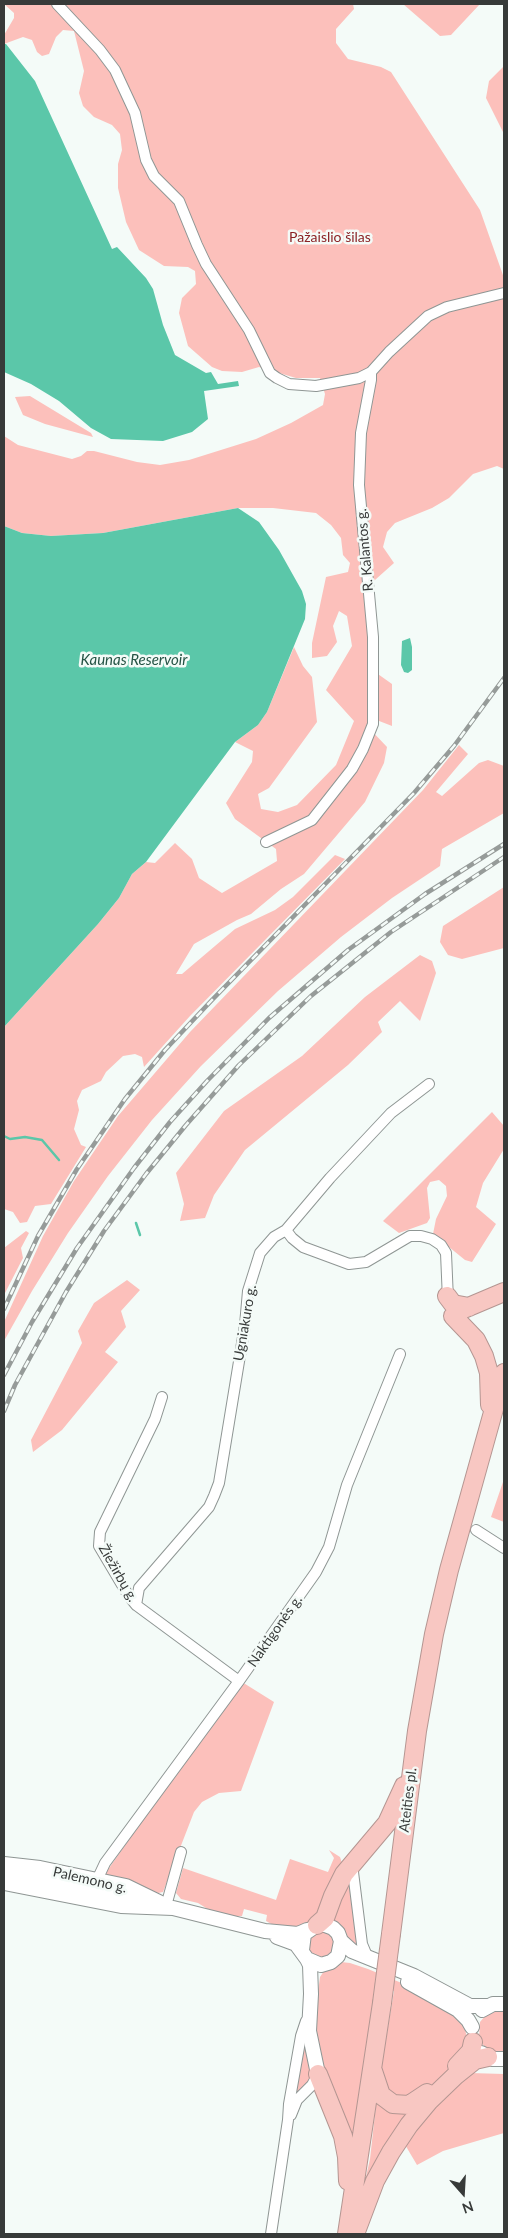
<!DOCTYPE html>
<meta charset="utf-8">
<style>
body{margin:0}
#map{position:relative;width:508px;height:2238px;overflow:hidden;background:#f4fbf8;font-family:Lato,sans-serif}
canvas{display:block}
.frame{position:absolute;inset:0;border:5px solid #373a39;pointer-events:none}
.north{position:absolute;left:438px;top:2168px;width:50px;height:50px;-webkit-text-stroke:4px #f4fbf8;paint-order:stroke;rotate:161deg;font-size:14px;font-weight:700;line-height:20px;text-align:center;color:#373a39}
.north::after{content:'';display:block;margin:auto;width:18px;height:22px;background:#373a39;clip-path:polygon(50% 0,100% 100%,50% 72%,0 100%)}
</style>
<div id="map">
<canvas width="508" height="2238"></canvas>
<div class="frame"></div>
<div class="north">N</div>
</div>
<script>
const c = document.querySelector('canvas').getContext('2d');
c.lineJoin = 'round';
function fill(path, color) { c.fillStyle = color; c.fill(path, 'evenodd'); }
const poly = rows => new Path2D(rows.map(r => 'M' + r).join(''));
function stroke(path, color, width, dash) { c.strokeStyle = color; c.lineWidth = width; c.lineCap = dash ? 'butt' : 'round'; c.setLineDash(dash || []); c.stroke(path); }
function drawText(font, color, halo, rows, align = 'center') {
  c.font = font + ' Lato,sans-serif'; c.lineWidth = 5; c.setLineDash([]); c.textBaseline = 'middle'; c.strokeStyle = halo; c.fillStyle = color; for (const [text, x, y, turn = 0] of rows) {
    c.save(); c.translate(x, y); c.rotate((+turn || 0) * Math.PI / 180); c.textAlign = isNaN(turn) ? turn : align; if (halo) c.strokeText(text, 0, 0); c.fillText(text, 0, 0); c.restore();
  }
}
const green = poly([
 [4,4,353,4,354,9,336,29,336,43,348,59,381,67,391,72,480,210,504,278,504,469,497,466,473,474,449,498,432,508,395,523,387,532,383,547,394,563,366,588,368,667,392,684,392,726,374,719,369,728,387,747,384,763,365,802,304,874,281,889,251,914,237,920,194,944,176,974,182,974,235,929,275,910,293,897,335,855,345,859,190,1016,144,1067,142,1057,135,1054,123,1056,106,1072,101,1081,82,1090,77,1101,79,1110,74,1129,81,1145,86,1147,51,1204,35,1206,27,1222,20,1223,13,1212,4,1209,4,1027,98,924,119,898,132,874,146,862,155,863,175,843,192,859,199,878,222,893,277,861,276,849,235,819,226,803,252,762,253,751,235,742,258,725,267,712,294,647,303,666,312,677,317,722,269,788,258,794,261,809,278,812,297,805,336,765,354,721,326,690,352,646,347,616,339,611,333,626,337,642,327,656,312,658,312,643,326,577,348,572,350,563,343,555,341,538,331,525,316,513,273,508,238,508,103,533,51,536,22,533,4,526,4,436,18,445,72,459,81,456,87,451,94,451,137,462,160,465,189,460,256,439,291,423,323,405,325,394,320,378,296,378,259,367,242,372,222,371,212,367,188,346,179,313,182,298,196,284,195,271,188,267,164,266,139,250,126,222,118,188,118,164,122,150,120,134,112,125,94,117,83,106,79,93,84,71,74,31,63,30,56,37,49,54,42,56,37,52,32,40,23,37,4,44,4,35,14,18,14,13],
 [403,4,480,4,451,35,440,36],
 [504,66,504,134,486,98,489,81],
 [30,396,91,433,93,437,45,424,23,415,15,397],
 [459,745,468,754,436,792,442,796,479,763,488,760,504,766,504,813,442,849,440,866,392,898,341,937,278,991,201,1066,152,1120,108,1176,68,1233,32,1291,4,1341,4,1322,43,1236,74,1181,118,1116,190,1032,423,790],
 [504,887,504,948,462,959,448,955,440,942,443,926],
 [420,955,432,961,436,973,420,1021,400,1001,378,1022,382,1032,348,1065,245,1150,214,1195,205,1218,180,1221,184,1204,176,1173,224,1111,302,1056,365,997],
 [492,1112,504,1126,504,1149,483,1183,476,1207,496,1224,472,1262,465,1260,433,1234,436,1219,447,1196,446,1186,439,1180,430,1182,427,1188,430,1218,427,1223,399,1233,383,1221],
 [26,1231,29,1233,21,1248,23,1258,4,1295,4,1248],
 [127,1280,140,1290,121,1311,126,1327,105,1352,118,1362,62,1430,33,1452,31,1440,82,1343,78,1331,94,1303],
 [504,1479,504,1522,491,1517],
 [242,1682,274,1702,241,1791,219,1793,202,1802,194,1812,163,1892,158,1893,106,1879,105,1874,150,1809],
 [329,1850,340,1857,343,1866,323,1916,300,1931,275,1926,266,1921,267,1915,244,1909,242,1916,227,1916,214,1913,198,1903,181,1899,176,1893,183,1868,276,1900,290,1859,328,1872,334,1858],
 [348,1871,359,1946,356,1951,328,1915],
 [326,1930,335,1937,332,1958,311,1959,306,1938,309,1934],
 [341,1962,350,1963,368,1969,404,1984,459,2019,465,2028,468,2045,459,2061,423,2094,391,2100,380,2075,394,1991,377,1985,351,2157,322,2071,314,2021,320,1977,324,1971],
 [499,2010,504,2011,504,2055,487,2051,479,2038,480,2022,485,2016],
 [303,2037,315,2075,291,2106],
 [470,2073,504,2074,504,2133,443,2151,417,2165,404,2143,430,2110],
 [377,2096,416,2108,358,2212,370,2159]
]);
const water = poly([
 [4,44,6,44,35,81,112,249,117,247,146,278,153,289,163,325,175,355,206,373,211,372,218,384,238,381,239,386,204,391,208,419,192,432,163,441,111,439,91,428,59,401,31,384,4,372],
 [238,508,259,522,279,550,302,591,306,604,305,619,267,712,258,725,235,742,146,862,132,874,119,898,98,924,4,1027,4,526,22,533,51,536,103,533],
 [410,638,412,647,412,670,408,673,404,672,401,665,402,641]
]);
const stream = poly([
 [4,1136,10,1139,25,1137,42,1140,59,1160],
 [136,1223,140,1235]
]);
const street = poly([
 [57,4,100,50,115,70,135,113,146,160,154,176,179,201,197,245,206,264,249,330,270,373,277,378,289,384,316,386,359,378,371,372,389,352,428,316,447,307,504,293],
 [266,842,312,820,352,769,363,749,373,724,373,637,359,485,361,433,371,380,371,372],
 [286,1230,292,1238,303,1247,349,1264,366,1262,410,1236,421,1236,432,1239,441,1245,446,1253,448,1300],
 [162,1397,155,1419,100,1532,99,1546,128,1595,136,1605,239,1681],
 [476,1530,504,1548],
 [136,1605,139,1588,209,1507,214,1496,219,1483,245,1325,248,1291,260,1253,274,1237,286,1230,330,1178,391,1113,429,1084],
 [352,1864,362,1944,367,1956],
 [97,1880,105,1863,239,1681,316,1572,329,1547,347,1485,400,1354],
 [166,1906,181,1852],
 [291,2115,297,2100,312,2085,318,2074],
 [271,2234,288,2120,289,2104,301,2036,306,2021]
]);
const secondary = poly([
 [4,1864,40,1868,126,1886,165,1905],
 [5,1873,140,1900],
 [4,1883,121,1906,173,1908,265,1931,298,1934,307,1930],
 [277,1937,296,1944,307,1959,321,1965,331,1962,338,1956,341,1941,338,1933,333,1928,325,1925,317,1925,304,1934,302,1950],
 [341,1941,352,1951,414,1976,470,2006,488,2006],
 [307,1959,310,1965,311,1994,309,2031,318,2074],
 [408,1982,458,2010,468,2020,472,2027],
 [482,2010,493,2004,504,2004],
 [481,2053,493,2059,504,2059]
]);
const highway = poly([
 [447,1296,453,1304,469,1307],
 [490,1405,489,1373,484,1356,476,1340,453,1316,459,1311,504,1292],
 [317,1925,325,1918,333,1896,344,1874,387,1823,404,1786],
 [391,1934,417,1731,434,1634,449,1570,504,1373],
 [457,2066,471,2051,473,2042],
 [373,2071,381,2095,393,2104,409,2105,427,2093],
 [318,2074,343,2136,347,2157,348,2181],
 [347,2234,382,2003],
 [355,2234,375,2181,391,2152,409,2125,429,2101,455,2076,475,2060,488,2057]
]);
const rail = poly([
 [4,1309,38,1236,77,1169,125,1099,165,1050,212,1000,414,793,454,746,504,678],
 [4,1375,32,1322,77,1248,134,1168,170,1122,207,1081,269,1018,348,950,425,894,504,844],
 [4,1411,15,1385,66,1292,104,1231,146,1174,186,1125,239,1065,311,996,391,932,504,857]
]);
const highwayBridge = poly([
 [382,2003,391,1934]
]);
const parkNames = [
 ["Pažaislio šilas",330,237]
];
const streetNames = [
 ["R. Kalantos g.",365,550,-95],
 ["Ugniakuro g.",245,1323,-80],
 ["Žiežirbų g.",118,1573,60],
 ["Naktigonės g.",275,1631,-55],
 ["Ateities pl.",408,1800,-83],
 ["Palemono g.",90,1880,13]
];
const waterNames = [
 ["Kaunas Reservoir",134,660]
];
fill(green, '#fcc0bb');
fill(water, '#5bc7a9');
stroke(stream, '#5bc7a9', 2.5);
stroke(street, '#8f9694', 12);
stroke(secondary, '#8f9694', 16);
stroke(highway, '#b49692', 20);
stroke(street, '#fff', 10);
stroke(secondary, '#fff', 14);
stroke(highway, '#f8c7c2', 18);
stroke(rail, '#969b99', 4.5);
stroke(rail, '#f4fbf8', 2.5, [8]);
stroke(highwayBridge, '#b49692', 20, []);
stroke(highwayBridge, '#f8c7c2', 18);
drawText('14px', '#8b2326', '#f4fbf8', parkNames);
drawText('14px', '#373a39', '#f4fbf8', streetNames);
drawText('italic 15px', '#265446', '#f4fbf8', waterNames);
</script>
